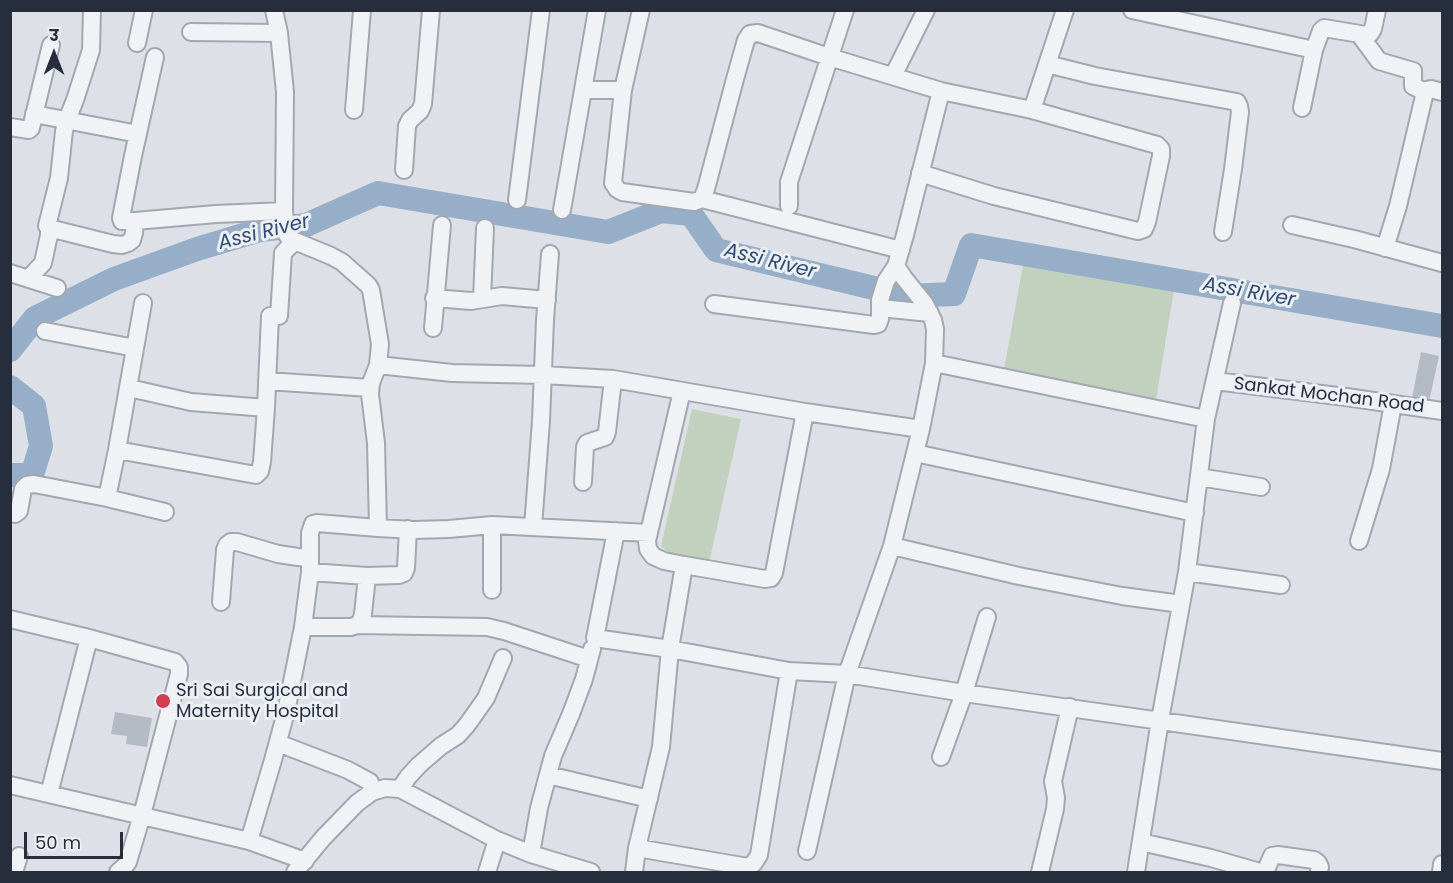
<!DOCTYPE html>
<meta charset="utf-8">
<style>
body{margin:0}
#map{position:relative;width:1453px;height:883px;overflow:hidden;background:#dde1e7;font-family:Poppins,"Noto Sans Devanagari",sans-serif}
canvas{display:block}
.frame{position:absolute;inset:0;border:12px solid #262e3e;pointer-events:none}
.north{position:absolute;left:24px;top:24px;width:60px;height:60px;-webkit-text-stroke:4px #ecf0f5;paint-order:stroke;rotate:0deg;font-size:16px;font-weight:700;line-height:24px;text-align:center;color:#262e3e}
.north::after{content:'';display:block;margin:auto;width:21px;height:27px;background:#262e3e;clip-path:polygon(50% 0,100% 100%,50% 72%,0 100%)}
.scale{position:absolute;left:24px;top:832px;width:99px;height:27px;box-sizing:border-box;border:3px solid #262e3e;border-top:0;padding-left:8px;font-size:18px;line-height:21px;white-space:nowrap;color:#262e3e;-webkit-text-stroke:4px #ecf0f5;paint-order:stroke}
</style>
<div id="map">
<canvas width="1453" height="883"></canvas>
<div class="frame"></div>
<div class="north">उ</div>
<div class="scale">50 m</div>
</div>
<script>
const c = document.querySelector('canvas').getContext('2d');
c.lineJoin = 'round';
function fill(path, color) { c.fillStyle = color; c.fill(path, 'evenodd'); }
const poly = rows => new Path2D(rows.map(r => 'M' + r).join(''));
function stroke(path, color, width, dash) { c.strokeStyle = color; c.lineWidth = width; c.lineCap = dash ? 'butt' : 'round'; c.setLineDash(dash || []); c.stroke(path); }
function drawText(font, color, halo, rows, align = 'center') {
  c.font = font + ' Poppins,sans-serif'; c.lineWidth = 6; c.setLineDash([]); c.textBaseline = 'middle'; c.strokeStyle = halo; c.fillStyle = color; for (const [text, x, y, turn = 0] of rows) {
    c.save(); c.translate(x, y); c.rotate((+turn || 0) * Math.PI / 180); c.textAlign = isNaN(turn) ? turn : align; if (halo) c.strokeText(text, 0, 0); c.fillText(text, 0, 0); c.restore();
  }
}
const green = poly([
 [1023,265,1174,290,1156,400,1004,369],
 [692,409,741,419,709,563,674,557,661,546]
]);
const river = poly([
 [10,350,35,318,114,279,197,249,260,230,306,225,378,193,608,232,661,211,691,214,716,250,907,296,954,294,971,245,1442,326],
 [10,387,34,406,41,446,32,475,10,475]
]);
const building = poly([
 [1421,352,1439,356,1429,402,1412,398],
 [115,712,152,718,147,747,126,744,127,736,111,734]
]);
const minor = poly([
 [92,10,91,50,75,100,67,120,64,131,59,178,47,226,49,228,113,244,122,245,128,243,132,240,134,233,135,221],
 [274,10,279,33,285,92,284,211,287,235,290,239,331,256,342,262,368,285,371,290,380,344,378,365,371,383,370,394,376,443,378,528],
 [1132,10,1314,50,1321,31,1324,28,1366,35,1370,34,1373,29,1377,10],
 [191,32,279,33],
 [1359,34,1379,61,1413,71,1413,86,1425,92],
 [137,43,144,10],
 [155,57,133,156,121,218,122,221,135,221,216,214,284,211],
 [1047,64,1095,76,1237,102,1239,106,1240,112,1233,169,1223,232],
 [893,76,926,10],
 [584,90,623,90,641,10],
 [623,90,613,183,617,189,622,192,694,202,702,199,706,189,735,79,746,40,750,34,758,33,826,56,941,91,1032,110,1157,145,1161,149,1161,156,1147,222,1144,229,1138,231,994,196,920,173],
 [1302,108,1314,50],
 [354,110,362,10],
 [1032,110,1065,10],
 [34,114,138,134],
 [10,127,29,130,31,128,51,45],
 [404,170,407,126,410,120,420,111,423,104,431,10],
 [702,199,901,250],
 [517,200,541,10],
 [789,206,789,182,845,10],
 [562,210,597,10],
 [1292,225,1354,239,1442,263],
 [1385,248,1398,206,1425,92,1427,90,1431,89,1442,92],
 [10,273,57,288],
 [29,278,43,263,49,235,49,228],
 [434,298,471,301,502,296,547,300],
 [482,299,485,228],
 [714,304,874,325,878,324,880,319,880,300,886,281,896,266],
 [880,308,930,313],
 [279,316,283,253,295,241],
 [433,328,442,225],
 [45,331,135,348],
 [934,363,1206,419],
 [378,365,452,373,543,375,613,379,805,412,921,429],
 [267,381,370,388],
 [1215,381,1346,397,1442,411],
 [129,388,191,402,266,408,270,316],
 [117,450,256,475,260,471,262,462,266,408],
 [915,453,1195,513],
 [1199,477,1261,487],
 [583,482,585,447,587,443,605,437,607,432,613,379],
 [107,498,117,450,143,303],
 [10,513,15,514,19,511,23,489,27,485,34,484,107,498,165,512],
 [492,525,492,590],
 [533,527,541,421,545,320,550,254],
 [616,531,595,638,670,649,789,671,847,674,964,693,1442,761],
 [1359,541,1381,469,1393,404],
 [892,546,1019,576,1122,596,1181,604],
 [684,565,765,579,771,578,774,573,805,412],
 [310,572,367,576,399,575,404,573,406,568,408,529],
 [1187,572,1281,585],
 [221,602,225,550,227,545,231,542,237,542,278,554,298,557,310,558],
 [10,619,89,638],
 [357,625,487,627,504,631,589,659],
 [303,627,351,627,357,625,361,621,363,614,367,576],
 [278,743,348,770,370,782,372,792],
 [941,757,964,693,987,617],
 [548,775,649,799],
 [10,785,249,841,305,861],
 [400,789,408,777,419,765,441,746,458,735,467,725,486,698,503,658],
 [49,794,89,638,175,662,179,667,179,674,142,815,128,862,125,866,118,872],
 [249,841,273,760,286,712,303,627,310,572,310,533,313,524,317,523,378,528,414,530,449,529,492,525,649,533],
 [1141,842,1211,858,1260,872,1266,870,1272,856,1278,855,1314,860,1318,863,1320,867,1319,872],
 [637,848,748,867,754,863,759,855,789,671],
 [807,851,847,674,892,546,921,429,934,363,935,329,933,320,925,304,904,278,896,266,905,235,941,91],
 [531,854,539,808,553,756,571,714,584,679,592,649],
 [14,872,19,856],
 [295,872,323,838,357,803,372,792,385,788,400,789,497,840,531,854,591,872],
 [487,872,497,840],
 [634,872,637,848,661,747,670,649,684,565,664,561,653,556,648,549,647,541,682,391],
 [1040,872,1055,809,1056,798,1053,781,1070,707],
 [1136,872,1160,720,1187,572,1206,419,1232,303],
 [1441,872,1442,864]
]);
const markers = [
 [163,701,8,"#d03e50"]
];
const streetNames = [
 ["Sankat Mochan Road",1329,396,7]
];
const poiNames = [
 ["Sri Sai Surgical and",176,691],
 ["Maternity Hospital",176,712]
];
const waterNames = [
 ["Assi River",264,233,-14],
 ["Assi River",770,262,14],
 ["Assi River",1249,293,10]
];
fill(green, '#c2d1be');
stroke(river, '#97aec9', 24);
fill(building, '#b4bac4');
stroke(minor, '#a2a8b1', 20);
stroke(minor, '#f0f2f6', 16);
for (const [x, y, r, color] of markers) { const dot = new Path2D(); dot.arc(x, y, r, 0, 2 * Math.PI); c.fillStyle = color; c.fill(dot); stroke(dot, '#ecf0f5', 2); }
drawText('18px', '#262e3e', '#ecf0f5', streetNames);
drawText('18px', '#262e3e', '#ecf0f5', poiNames, 'left');
drawText('italic 20px', '#304c73', '#ecf0f5', waterNames);
</script>
